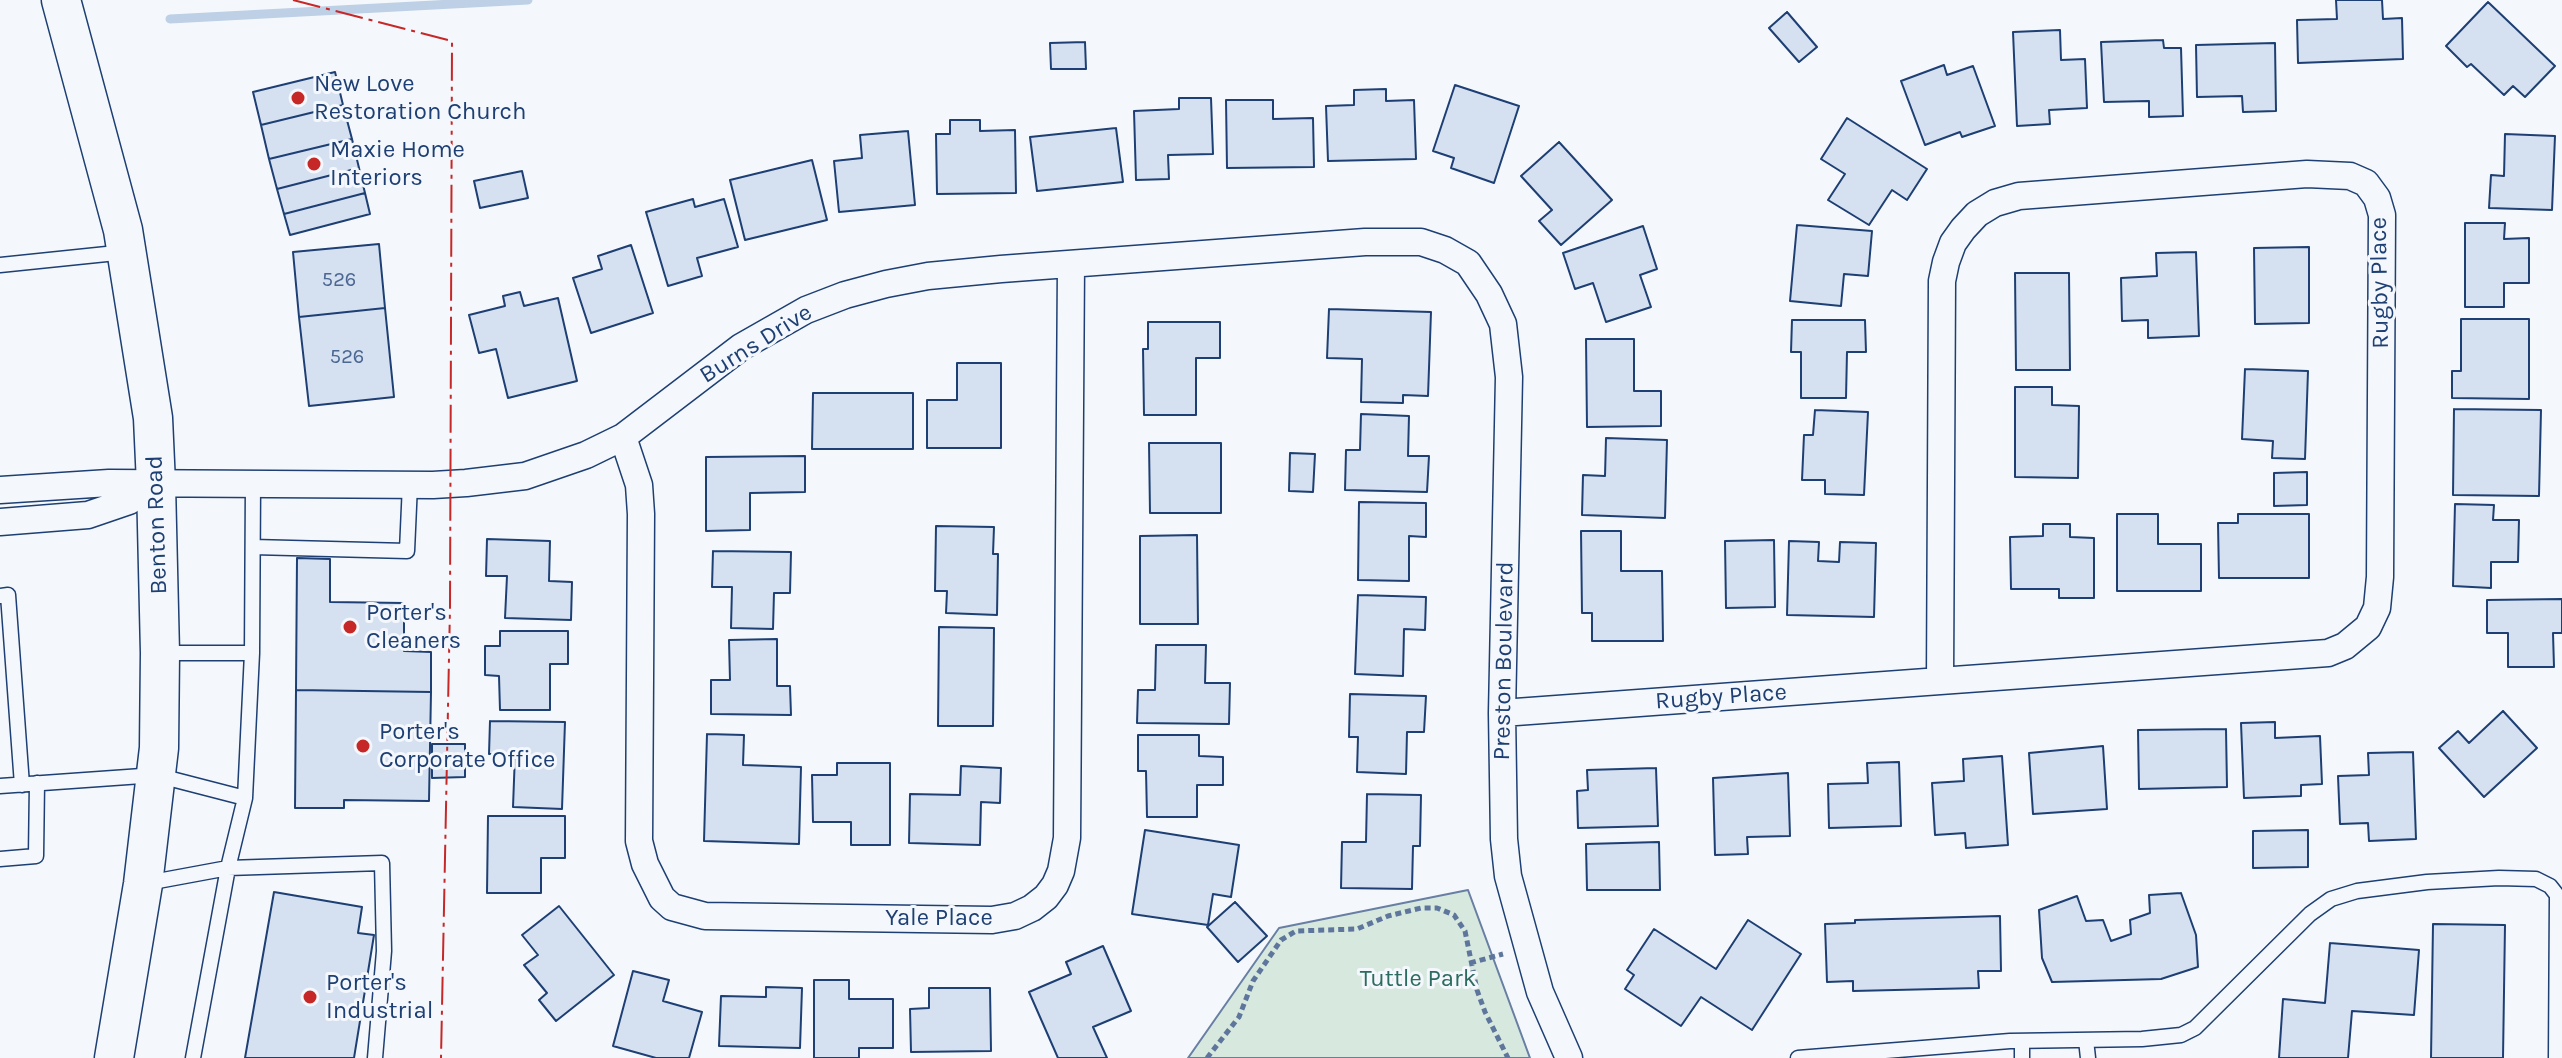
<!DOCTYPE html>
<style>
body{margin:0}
canvas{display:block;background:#f4f7fb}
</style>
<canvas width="2562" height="1058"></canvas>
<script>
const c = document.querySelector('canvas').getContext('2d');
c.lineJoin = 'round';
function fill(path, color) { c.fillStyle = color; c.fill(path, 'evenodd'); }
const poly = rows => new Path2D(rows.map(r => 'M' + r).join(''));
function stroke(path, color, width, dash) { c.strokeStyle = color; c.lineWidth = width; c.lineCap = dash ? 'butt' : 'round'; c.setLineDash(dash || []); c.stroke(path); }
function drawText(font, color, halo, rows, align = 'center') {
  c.font = font + ' Karla,sans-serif'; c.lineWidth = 6; c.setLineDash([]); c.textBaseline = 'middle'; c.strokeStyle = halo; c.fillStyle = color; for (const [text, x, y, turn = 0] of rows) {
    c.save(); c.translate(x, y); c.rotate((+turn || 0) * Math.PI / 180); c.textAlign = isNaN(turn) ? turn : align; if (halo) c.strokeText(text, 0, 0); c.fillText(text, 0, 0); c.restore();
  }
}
const green = poly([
 [1468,890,1530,1058,1188,1058,1279,928,1468,890]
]);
const stream = poly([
 [170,19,528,0]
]);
const building = poly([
 [2336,0,2382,0,2383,19,2402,18,2403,59,2298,63,2297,20,2337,19,2336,0],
 [2488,2,2555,66,2525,97,2513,86,2504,95,2471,64,2467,67,2446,46,2488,2],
 [1787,12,1817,47,1799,62,1769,28,1787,12],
 [2060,30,2061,60,2085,59,2087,108,2049,110,2050,124,2017,126,2013,32,2060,30],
 [2163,40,2164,48,2181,48,2183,116,2149,117,2149,101,2104,102,2101,42,2163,40],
 [1085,42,1086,69,1051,69,1050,43,1085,42],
 [2275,43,2276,111,2243,112,2242,96,2197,97,2196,45,2275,43],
 [1944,65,1947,75,1973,66,1995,126,1962,137,1960,132,1925,145,1901,81,1944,65],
 [335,72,343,105,261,125,253,92,335,72],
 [1455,85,1519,106,1494,183,1451,168,1454,158,1433,151,1455,85],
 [1386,89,1386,101,1414,100,1416,159,1328,161,1326,106,1354,105,1354,90,1386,89],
 [1179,98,1211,98,1213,154,1168,155,1169,179,1136,180,1134,111,1179,109,1179,98],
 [1226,100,1273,100,1273,119,1313,118,1314,167,1227,168,1226,100],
 [343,105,352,139,269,159,261,125,343,105],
 [1847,118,1927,169,1907,200,1892,190,1869,225,1828,200,1845,174,1821,159,1847,118],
 [950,120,980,120,980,131,1015,130,1016,193,937,194,936,134,950,134,950,120],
 [1116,128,1123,182,1037,191,1030,137,1116,128],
 [908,131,915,205,839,212,834,161,862,158,860,135,908,131],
 [2505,134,2555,136,2552,210,2489,208,2491,175,2504,176,2505,134],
 [352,139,359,168,277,189,269,159,352,139],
 [1559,142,1612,200,1561,245,1539,221,1552,210,1521,176,1559,142],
 [812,160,827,220,745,240,730,180,812,160],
 [359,168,365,193,284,214,277,189,359,168],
 [522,171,528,198,480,208,474,181,522,171],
 [365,193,370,214,290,235,284,214,365,193],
 [693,199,695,207,724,199,738,247,697,258,702,276,668,286,646,212,693,199],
 [2465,223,2505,223,2504,239,2529,238,2529,283,2504,283,2504,307,2465,307,2465,223],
 [1797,225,1872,231,1868,276,1844,274,1841,306,1790,301,1797,225],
 [1643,226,1657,269,1640,275,1651,307,1606,322,1593,283,1575,289,1563,253,1643,226],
 [379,244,385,308,299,317,293,252,379,244],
 [631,245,653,313,591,333,573,278,602,269,598,256,631,245],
 [2309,247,2309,323,2255,324,2254,248,2309,247],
 [2196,252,2199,336,2148,338,2148,320,2122,321,2121,278,2157,276,2156,253,2196,252],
 [2015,273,2069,273,2070,370,2016,370,2015,273],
 [520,292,524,306,558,298,577,381,508,398,496,349,479,353,469,315,505,306,503,296,520,292],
 [385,308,394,397,309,406,299,317,385,308],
 [1329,309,1431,312,1428,396,1403,395,1403,403,1361,402,1362,359,1327,358,1329,309],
 [2461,319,2529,319,2529,399,2452,398,2452,371,2461,371,2461,319],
 [1792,320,1865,320,1866,352,1847,352,1846,398,1801,398,1801,352,1791,352,1792,320],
 [1148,322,1220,322,1220,358,1196,358,1196,415,1144,415,1143,349,1148,349,1148,322],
 [1586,339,1634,339,1634,391,1661,391,1661,426,1587,427,1586,339],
 [957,363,1001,363,1001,448,927,448,927,400,957,400,957,363],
 [2245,369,2308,371,2305,459,2272,458,2273,441,2242,439,2245,369],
 [2015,387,2052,387,2052,405,2079,406,2078,478,2015,477,2015,387],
 [813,393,913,393,913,449,812,449,813,393],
 [2454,409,2541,410,2539,496,2453,495,2454,409],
 [1815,410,1868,412,1864,495,1825,494,1825,480,1802,480,1804,435,1813,435,1815,410],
 [1361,414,1409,416,1408,456,1429,456,1427,492,1345,490,1346,450,1360,450,1361,414],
 [1606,438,1667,440,1665,518,1582,515,1583,475,1605,476,1606,438],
 [1149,443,1221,443,1221,513,1150,513,1149,443],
 [1290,453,1315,454,1313,492,1289,491,1290,453],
 [805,456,805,492,750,493,750,530,706,531,706,457,805,456],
 [2307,472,2307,505,2274,506,2274,473,2307,472],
 [1359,502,1426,503,1426,537,1409,536,1409,581,1358,580,1359,502],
 [2455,504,2494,505,2493,520,2519,520,2518,562,2491,562,2491,588,2453,586,2455,504],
 [2117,514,2158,514,2158,544,2201,544,2201,591,2117,591,2117,514],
 [2238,514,2309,514,2309,578,2219,578,2218,523,2238,523,2238,514],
 [2043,524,2070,524,2070,537,2094,538,2094,598,2059,598,2059,589,2011,589,2010,537,2043,536,2043,524],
 [936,526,994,527,993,554,998,554,997,615,946,613,947,591,935,591,936,526],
 [1581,531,1621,531,1621,571,1662,571,1663,641,1592,641,1592,613,1582,613,1581,531],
 [1197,535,1198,624,1140,624,1140,536,1197,535],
 [487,539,550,541,549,581,572,582,571,620,505,618,507,576,486,576,487,539],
 [1774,540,1775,607,1726,608,1725,541,1774,540],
 [1789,541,1819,542,1818,561,1839,562,1840,542,1876,543,1874,617,1787,615,1789,541],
 [713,551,791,552,790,593,774,593,773,629,731,628,732,587,712,587,713,551],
 [297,558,330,559,330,602,404,603,404,651,431,652,431,692,296,690,297,558],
 [1358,595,1426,597,1425,630,1404,629,1403,676,1355,674,1358,595],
 [2562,599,2562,633,2553,633,2554,667,2508,667,2508,633,2487,633,2487,600,2562,599],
 [939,627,994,628,993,726,938,726,939,627],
 [500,631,568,631,568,664,550,664,550,710,500,710,499,676,485,675,485,646,500,646,500,631],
 [777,639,777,686,790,686,791,715,711,714,711,680,730,680,729,640,777,639],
 [1156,645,1206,645,1205,683,1230,683,1229,724,1137,723,1138,690,1155,690,1156,645],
 [296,690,431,692,429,801,344,800,344,808,295,808,296,690],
 [1350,694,1426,696,1424,732,1407,732,1406,774,1357,772,1358,737,1349,737,1350,694],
 [2503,711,2537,748,2484,797,2439,748,2458,731,2469,743,2503,711],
 [490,721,565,722,562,809,513,807,515,754,489,754,490,721],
 [2275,722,2275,738,2320,736,2322,784,2301,785,2301,796,2244,798,2241,723,2275,722],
 [2226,729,2227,787,2139,789,2138,730,2226,729],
 [707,734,744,735,743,765,801,767,799,844,704,841,707,734],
 [1138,735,1199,735,1199,756,1223,757,1223,785,1197,785,1197,817,1147,817,1146,771,1138,771,1138,735],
 [432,744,465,744,465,777,432,778,432,744],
 [2103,746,2107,809,2033,814,2029,753,2103,746],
 [2413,752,2416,839,2369,841,2368,823,2340,824,2338,776,2369,775,2368,753,2413,752],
 [2002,756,2008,845,1966,848,1965,833,1935,835,1932,783,1964,781,1963,759,2002,756],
 [1899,762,1901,826,1829,828,1828,784,1868,783,1867,763,1899,762],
 [837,763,890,763,890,845,851,845,851,822,813,822,812,775,837,775,837,763],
 [961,766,1001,768,1000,803,981,802,980,845,909,843,910,794,960,795,961,766],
 [1656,768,1658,826,1578,828,1577,791,1588,790,1587,770,1656,768],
 [1788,773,1790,836,1747,837,1748,854,1715,855,1713,778,1788,773],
 [1367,794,1421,795,1420,846,1413,846,1412,889,1341,888,1342,842,1366,842,1367,794],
 [488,816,565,816,565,858,541,858,541,893,487,893,488,816],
 [1145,830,1239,845,1231,897,1213,894,1208,925,1132,914,1145,830],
 [2308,830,2308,867,2253,868,2253,831,2308,830],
 [1659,842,1660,890,1587,890,1586,844,1659,842],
 [274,892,362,907,358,933,374,935,354,1058,245,1058,274,892],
 [2181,893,2196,935,2198,967,2161,979,2052,982,2042,958,2039,910,2077,896,2086,921,2103,920,2111,941,2131,934,2130,920,2150,913,2149,895,2181,893],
 [1235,902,1267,936,1238,962,1207,927,1235,902],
 [559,906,614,975,556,1021,539,1000,547,993,524,965,538,955,522,935,559,906],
 [2000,916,2001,971,1978,971,1979,988,1853,991,1853,981,1827,982,1825,924,1855,923,1855,920,2000,916],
 [1748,920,1801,954,1752,1030,1701,997,1681,1026,1625,989,1634,975,1627,970,1654,929,1716,969,1748,920],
 [2433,924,2505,925,2503,1058,2431,1058,2433,924],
 [2330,943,2419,950,2414,1015,2352,1011,2348,1058,2279,1058,2283,999,2325,1003,2330,943],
 [1103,946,1131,1011,1093,1027,1107,1058,1058,1058,1029,992,1071,974,1066,962,1103,946],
 [633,971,669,980,663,1001,702,1012,689,1058,656,1058,613,1046,633,971],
 [814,980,849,980,849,999,893,999,893,1048,859,1048,859,1058,814,1058,814,980],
 [766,987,802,988,800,1048,719,1046,721,996,766,997,766,987],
 [929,988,990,988,991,1051,911,1052,910,1009,929,1008,929,988]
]);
const path = poly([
 [1470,963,1503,954],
 [1207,1058,1239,1017,1253,981,1281,940,1296,931,1357,929,1388,916,1421,908,1437,908,1454,915,1465,931,1477,990,1485,1012,1508,1058]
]);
const service = poly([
 [0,265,126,252],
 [253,547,407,551,410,484],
 [0,596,8,595,22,785],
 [161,653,252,653,253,483],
 [0,786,156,775,245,798],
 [0,859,36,856,37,783],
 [147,883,228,868,382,863,384,951,375,1058],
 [2086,1040,2088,1058],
 [2022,1041,2022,1058],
 [193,1058,228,868,245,798,252,653],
 [1798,1058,2010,1041,2142,1039,2181,1035,2195,1028,2310,914,2331,899,2357,891,2427,882,2499,878,2536,879,2550,886,2557,895,2556,1058]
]);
const minor = poly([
 [2307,174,2350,176,2366,183,2377,198,2382,215,2380,577,2377,608,2368,627,2345,646,2328,653,1940,681,1942,281,1946,262,1953,243,1963,229,1977,214,1995,203,2019,196,2307,174],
 [623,437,639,485,641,514,639,841,645,864,662,898,672,907,705,916,992,920,1015,916,1032,908,1046,897,1055,885,1061,871,1067,838,1071,264],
 [0,490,109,483,433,485,466,483,525,476,586,455,623,437,741,347,806,310,845,295,886,284,928,276,1001,269,1365,242,1421,242,1445,250,1468,263,1489,294,1503,324,1509,377,1502,713,1504,839,1508,876,1540,992,1569,1058],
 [0,522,88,515,129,501,156,484],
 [1502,713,1940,681]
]);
const secondary = poly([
 [61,0,123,230,153,418,156,484,160,653,159,748,143,884,114,1058]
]);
const power = poly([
 [293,0,452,41,450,607,441,1058]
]);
const markers = [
 [298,98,8,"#c62828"],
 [314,164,8,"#c62828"],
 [350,627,8,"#c62828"],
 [363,746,8,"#c62828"],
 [310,997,8,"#c62828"]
];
const numberNames = [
 ["526",339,280],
 ["526",347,357]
];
const poiNames = [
 ["New Love",314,84],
 ["Restoration Church",314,112],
 ["Maxie Home",330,150],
 ["Interiors",330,178],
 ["Porter's",366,613],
 ["Cleaners",366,641],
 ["Porter's",379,732],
 ["Corporate Office",379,760],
 ["Porter's",326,983],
 ["Industrial",326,1011]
];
const streetNames = [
 ["Rugby Place",2380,283,-91],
 ["Burns Drive",756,344,-32],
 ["Benton Road",157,525,-92],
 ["Preston Boulevard",1504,661,-89],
 ["Rugby Place",1721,697,-4],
 ["Yale Place",939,918]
];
const parkNames = [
 ["Tuttle Park",1418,979]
];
fill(green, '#d7e8df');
stroke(green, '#687fa3', 2);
stroke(stream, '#bed0e5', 9);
fill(building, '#d5e0f0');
stroke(building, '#1d3f73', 2);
stroke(service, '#1d3f73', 17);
stroke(minor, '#1d3f73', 29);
stroke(secondary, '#1d3f73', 41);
stroke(path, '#5e769c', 5, [6, 4]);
stroke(service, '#f4f7fb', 14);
stroke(minor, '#f4f7fb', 26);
stroke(secondary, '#f4f7fb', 38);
stroke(power, '#c62828', 2, [28, 6, 4, 6]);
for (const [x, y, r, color] of markers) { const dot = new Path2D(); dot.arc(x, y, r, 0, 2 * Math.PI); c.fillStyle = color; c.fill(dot); stroke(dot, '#f4f7fb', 3); }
drawText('20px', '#4b6792', null, numberNames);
drawText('24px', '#1d3f73', '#f4f7fb', poiNames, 'left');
drawText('24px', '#1d3f73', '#f4f7fb', streetNames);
drawText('24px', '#2c6c60', '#f4f7fb', parkNames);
</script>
